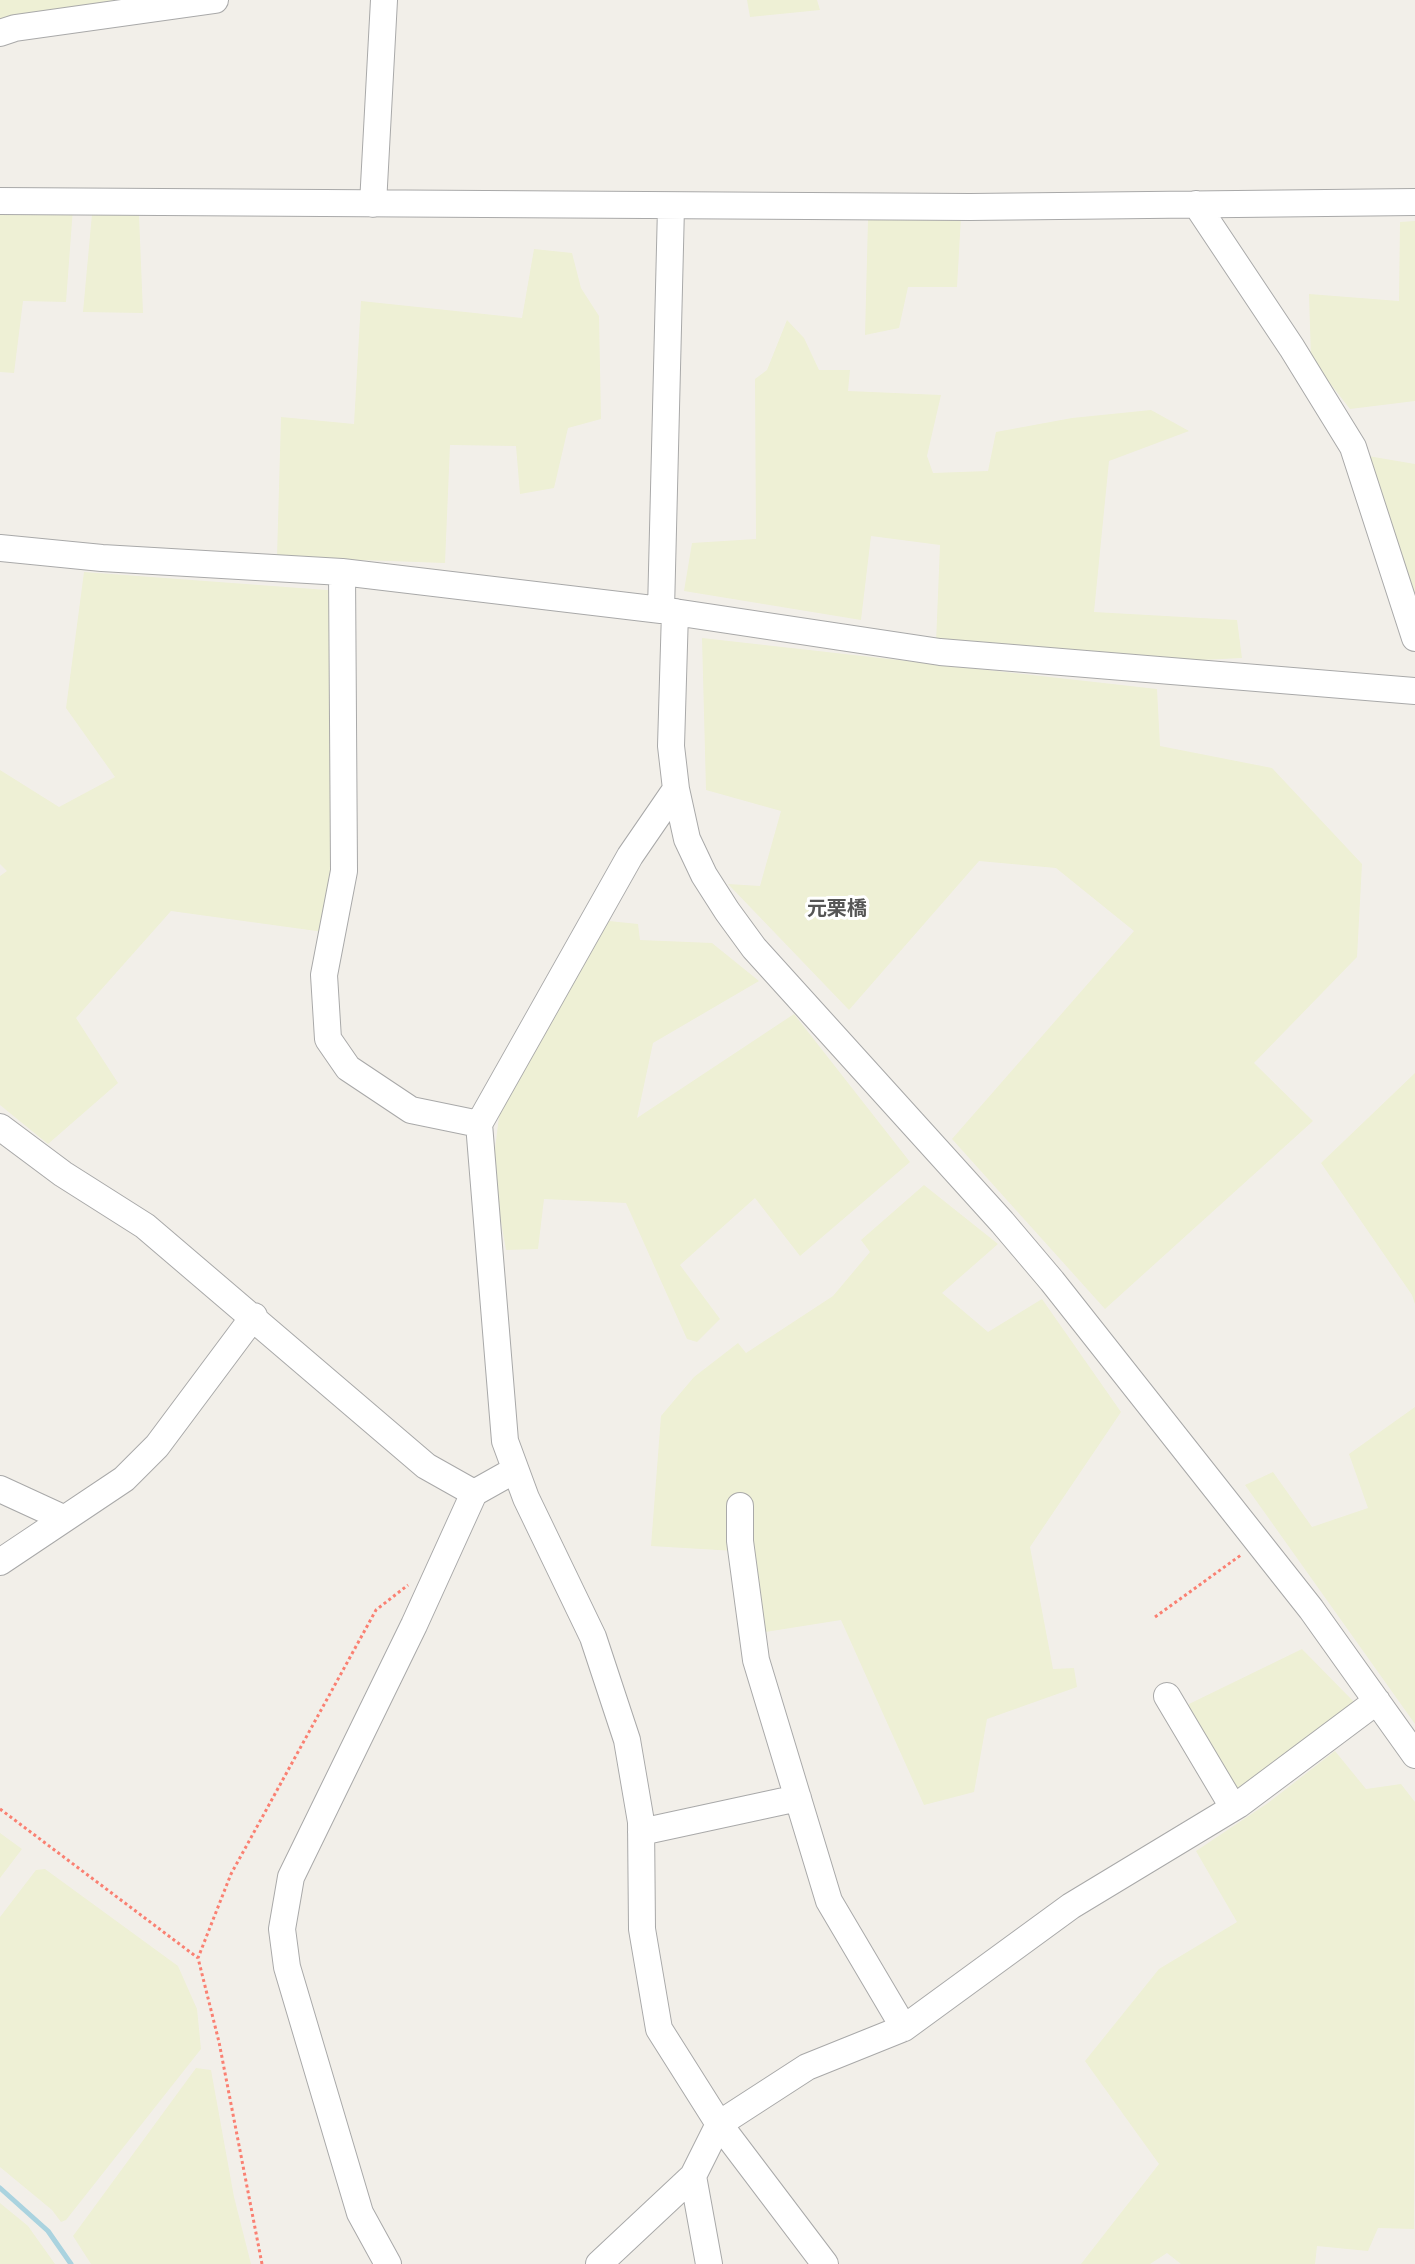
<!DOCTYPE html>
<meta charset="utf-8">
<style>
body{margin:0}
canvas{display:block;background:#f2efe9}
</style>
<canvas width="1415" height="2264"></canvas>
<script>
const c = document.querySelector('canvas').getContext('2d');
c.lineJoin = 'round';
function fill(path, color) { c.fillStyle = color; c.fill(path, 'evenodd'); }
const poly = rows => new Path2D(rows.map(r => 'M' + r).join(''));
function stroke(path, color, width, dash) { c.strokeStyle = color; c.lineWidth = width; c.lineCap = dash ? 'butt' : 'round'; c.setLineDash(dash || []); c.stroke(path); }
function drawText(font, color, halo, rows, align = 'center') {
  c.font = font + ' Jost,"Noto Sans JP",sans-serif'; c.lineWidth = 6; c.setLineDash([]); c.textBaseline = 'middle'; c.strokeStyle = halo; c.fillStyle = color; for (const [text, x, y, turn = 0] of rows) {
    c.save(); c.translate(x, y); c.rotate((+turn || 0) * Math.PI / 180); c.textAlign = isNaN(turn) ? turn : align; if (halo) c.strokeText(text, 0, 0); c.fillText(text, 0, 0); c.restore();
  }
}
const farmland = poly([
 [0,0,173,0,0,25],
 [747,0,817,0,820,10,750,17],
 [73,208,66,302,23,301,14,373,0,372,0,210],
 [92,214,139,215,143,313,83,312],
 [961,217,957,287,908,287,899,328,865,335,868,220],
 [1415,221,1415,401,1350,409,1311,359,1309,294,1399,301,1400,222],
 [534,249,572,253,581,288,599,316,601,419,568,428,554,488,520,494,516,446,450,445,445,563,277,557,281,417,354,424,361,301,522,318],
 [787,320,804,338,819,370,850,370,848,391,941,395,927,456,933,473,988,471,996,432,1072,418,1151,410,1189,431,1109,461,1094,612,1237,620,1242,658,1101,665,936,643,940,545,871,536,861,620,684,591,692,543,756,539,755,379,767,370],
 [1368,456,1415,464,1415,606],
 [84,572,340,591,331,933,171,911,76,1018,118,1083,48,1144,0,1105,0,876,7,871,0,864,0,770,59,807,115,777,66,708],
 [702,638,1157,689,1160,746,1272,768,1362,864,1357,957,1254,1063,1313,1121,1105,1309,952,1139,1134,931,1056,868,979,861,849,1010,728,884,760,886,781,811,706,790],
 [609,921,638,924,640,940,712,943,759,981,653,1043,637,1118,794,1014,910,1162,800,1256,755,1198,680,1265,720,1319,697,1342,687,1339,626,1203,544,1199,538,1249,506,1250,492,1172,500,1109],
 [1415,1073,1415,1304,1412,1295,1321,1163],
 [924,1185,998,1244,942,1293,988,1332,1042,1299,1121,1412,1030,1547,1053,1669,1074,1668,1077,1687,987,1719,974,1792,924,1805,841,1620,759,1633,735,1551,651,1546,661,1416,694,1377,738,1343,746,1353,833,1296,870,1252,861,1240],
 [1415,1407,1415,1724,1245,1485,1273,1472,1312,1527,1368,1508,1349,1454],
 [1302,1649,1355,1703,1235,1794,1188,1722,1189,1704],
 [1335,1751,1366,1789,1401,1784,1415,1802,1414,2229,1378,2228,1368,2251,1317,2246,1315,2264,1181,2264,1167,2253,1150,2264,1081,2264,1159,2164,1085,2061,1159,1969,1237,1922,1196,1851,1268,1803],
 [0,1833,22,1849,0,1878],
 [45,1869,178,1966,197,2009,201,2049,66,2220,61,2222,52,2210,0,2167,0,1917,36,1870],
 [196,2068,211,2070,234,2197,251,2264,91,2264,73,2236],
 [0,2203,28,2226,55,2264,0,2264]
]);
const stream = poly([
 [0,2188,48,2231,71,2264]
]);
const path = poly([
 [1155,1617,1241,1555],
 [0,1809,198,1958],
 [262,2264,219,2042,198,1958,231,1874,376,1610,408,1585]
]);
const minor = poly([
 [0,33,15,28,215,0],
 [0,201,970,207,1415,202],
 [373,204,384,0],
 [1196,204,1292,348,1353,447,1415,638],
 [0,548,102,558,342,572,661,610,940,652,1415,691],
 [342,572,344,871,324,975,328,1039,348,1068,411,1110,479,1124],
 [661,610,671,207],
 [675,612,671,746,676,789,687,839,704,875,727,911,754,948,1002,1222,1052,1281,1311,1609,1415,1755],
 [676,789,630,856,479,1124,505,1441,526,1498,593,1637,627,1740,641,1822,642,1929,659,2029,719,2124,825,2264],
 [0,1127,63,1174,145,1226,426,1466,474,1493,515,1470],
 [0,1489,63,1518],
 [740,1506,740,1541,756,1660,829,1901,904,2028],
 [0,1562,124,1479,157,1446,254,1316],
 [1167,1696,1233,1807],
 [641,1832,798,1798],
 [693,2176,709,2264],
 [388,2264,360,2213,287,1967,282,1929,291,1877,414,1625,474,1493],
 [599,2264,693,2176,719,2124,807,2067,904,2028,1071,1906,1238,1805,1377,1701]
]);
const quarterNames = [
 ["元栗橋",837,910]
];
fill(farmland, '#eef0d5');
stroke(stream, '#aad3df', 5);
stroke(minor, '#a9a9a9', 28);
stroke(path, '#fa8072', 3, [3, 3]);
stroke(minor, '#fff', 26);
drawText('bold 20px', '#555', '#fff', quarterNames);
</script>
